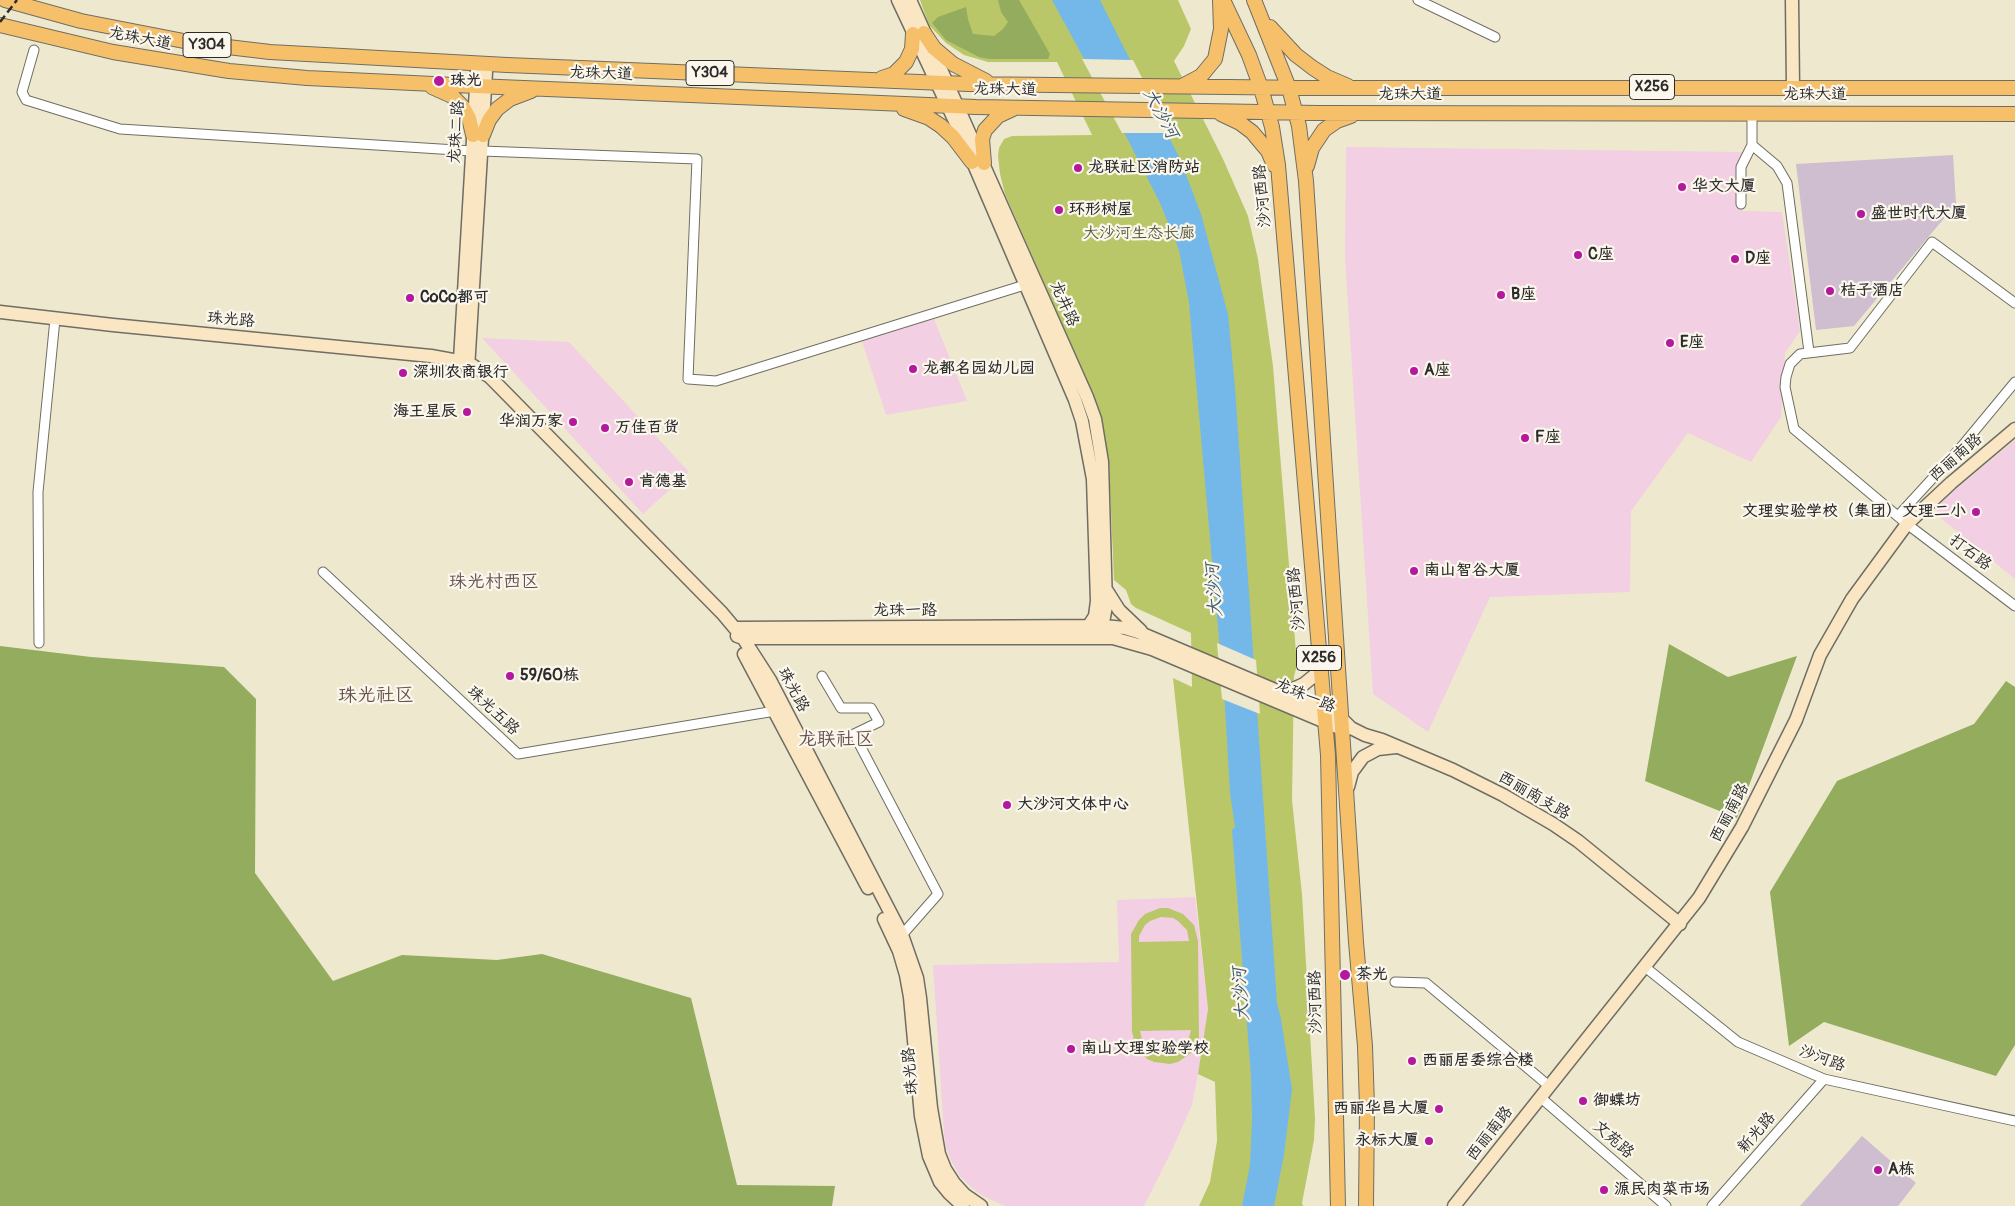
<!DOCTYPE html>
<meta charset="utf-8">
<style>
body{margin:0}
canvas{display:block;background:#eee9ce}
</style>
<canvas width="2015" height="1206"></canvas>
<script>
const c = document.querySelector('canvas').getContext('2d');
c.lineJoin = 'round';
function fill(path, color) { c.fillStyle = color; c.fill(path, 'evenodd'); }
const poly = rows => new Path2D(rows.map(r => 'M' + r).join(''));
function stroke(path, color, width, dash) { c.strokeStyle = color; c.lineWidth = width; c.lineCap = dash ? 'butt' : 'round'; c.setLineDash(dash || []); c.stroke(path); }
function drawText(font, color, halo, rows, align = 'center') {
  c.font = font + ' Pangolin,"LXGW WenKai TC",sans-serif'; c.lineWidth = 4.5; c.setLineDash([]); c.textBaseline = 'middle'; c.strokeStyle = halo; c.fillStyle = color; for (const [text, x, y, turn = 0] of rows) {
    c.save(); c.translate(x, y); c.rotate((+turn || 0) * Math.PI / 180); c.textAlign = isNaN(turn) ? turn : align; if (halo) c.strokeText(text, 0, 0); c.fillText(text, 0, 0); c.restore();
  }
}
const built = poly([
 [1346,147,1744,152,1743,211,1782,212,1800,331,1785,353,1781,417,1751,462,1688,433,1631,511,1630,592,1490,597,1428,732,1373,694,1345,259],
 [934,319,967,401,886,415,862,341],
 [482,338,569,342,689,472,643,514],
 [2015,440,2015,579,1939,517,1936,506],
 [1195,897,1208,1009,1198,1074,1192,1105,1173,1148,1144,1206,1005,1206,983,1196,971,1187,960,1176,952,1162,946,1148,944,1133,933,965,1119,962,1117,900]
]);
const industrial = poly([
 [1953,155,1956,204,1854,326,1816,330,1796,164],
 [1862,1136,1916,1183,1898,1206,1800,1206]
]);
const green = poly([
 [920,0,1178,0,1191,29,1184,46,1174,61,1223,159,1248,216,1258,259,1273,366,1297,665,1294,676,1292,800,1302,894,1315,1119,1314,1140,1302,1203,1303,1206,1199,1206,1210,1182,1217,1141,1215,1082,1198,1074,1208,1009,1173,678,1192,687,1191,633,1136,608,1131,604,1126,590,1114,580,1109,465,1105,440,1098,412,1092,392,1005,194,1000,174,998,156,999,148,1004,139,1012,136,1092,135,1057,62,988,62,964,55,946,43,929,25],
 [1160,908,1168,908,1183,914,1194,925,1198,941,1199,1038,1191,1053,1178,1062,1170,1064,1154,1062,1147,1059,1136,1047,1132,1032,1131,934,1139,920,1145,914],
 [1161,917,1173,918,1178,921,1187,930,1189,941,1139,942,1139,936,1145,925,1150,921],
 [1191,1030,1188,1042,1185,1047,1175,1054,1169,1056,1151,1052,1143,1043,1140,1031]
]);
const forest = poly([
 [998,0,1019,0,1050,54,1048,59,989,59,979,57,946,40,932,23,938,17,966,7,968,19,973,34,994,36,1003,29,1008,22,1001,12],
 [1669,644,1728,677,1797,656,1737,818,1645,781],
 [0,646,91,657,224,667,256,699,255,873,333,981,402,955,497,960,542,954,691,998,737,1185,835,1186,832,1206,0,1206],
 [2006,681,2015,687,2015,1045,1996,1076,1824,1022,1789,1046,1770,892,1837,781,1974,724]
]);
const water = poly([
 [1052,0,1100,0,1180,159,1201,214,1228,314,1235,387,1277,1003,1281,1019,1292,1089,1284,1155,1274,1206,1242,1206,1250,1165,1252,1120,1251,1076,1232,830,1235,827,1230,793,1225,706,1189,303,1179,250,1160,203,1126,136]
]);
const pier = poly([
 [1082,59,1133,60,1170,133,1122,133],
 [1217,643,1256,660,1260,714,1222,699]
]);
const street = poly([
 [1418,0,1495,37],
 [34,50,22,92,26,100,120,129,472,151],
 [1752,145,1777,166,1787,183,1809,352],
 [482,151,697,159,688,379,716,381,1031,283],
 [1741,204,1741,167,1752,145,1752,112],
 [2015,303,1932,242,1850,348,1800,354,1790,364,1786,377,1785,387,1794,429,1907,524,2015,606],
 [1898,516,1962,446,2015,382],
 [323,572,518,754,775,711],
 [39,643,38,492,55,319],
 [822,676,841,708,871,708,879,722,854,734,938,894,902,935],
 [1645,967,1738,1042,1824,1079,2015,1121],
 [1395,982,1426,983,1549,1086],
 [1540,1097,1666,1206],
 [1712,1206,1824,1079]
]);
const secondary = poly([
 [898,0,960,132,1075,400,1082,421,1093,479,1097,601,1095,616,1088,627],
 [910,0,1087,397,1095,419,1102,462,1106,606,1103,623,1092,637],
 [1792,0,1793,87],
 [0,312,113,325,431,356,469,363,490,377,722,613,743,638,770,680,902,935,917,978,920,998,931,1108,939,1154,945,1169,954,1183,965,1195,981,1206],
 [460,360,477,71,482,64,486,72,468,369],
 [1107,591,1119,610,1141,631],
 [736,628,1103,626,1125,628,1138,632,1341,718,1351,728,1365,735,1382,740,1453,770,1503,795,1553,824,1578,841,1680,924],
 [737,636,743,638,1113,638,1152,649,1342,729,1351,728],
 [744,654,868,888],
 [1280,690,1291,690,1304,684,1315,675,1320,664],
 [1348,787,1352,772,1363,757,1378,749,1396,747],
 [884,919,899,951,906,975,910,997,921,1116,929,1156,940,1182,949,1193,963,1206],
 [1454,1206,1699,898,1742,827,1796,720,1820,655,1852,599,1907,524,1951,483,2015,429]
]);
const primary = poly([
 [5,0,81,21,194,43,270,52,507,65,968,84,1314,88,2015,88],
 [1223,0,1249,55,1261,88,1272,127,1278,165,1328,755,1338,1206],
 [1254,0,1289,88,1299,126,1306,181,1356,942,1365,1046,1367,1106,1366,1206],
 [0,25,113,52,229,71,307,78,476,86,976,107,1318,113,2015,114],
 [1270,27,1296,55,1313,68,1327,77,1348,86],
 [924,33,934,48,953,64,986,81],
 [882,78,894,74,906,62,912,49,913,34],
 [1182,86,1201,76,1215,59,1221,29,1220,0],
 [432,87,452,96,463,107,469,118,473,135],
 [904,109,929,118,941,126,953,137,972,162],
 [1221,114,1240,123,1252,132,1268,151,1274,165],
 [483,135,489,120,497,109,510,99,531,91],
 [984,163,982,139,985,130,998,116,1013,109],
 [1307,166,1312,148,1324,130,1337,121,1351,116]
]);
const rail = poly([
 [0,22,17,0]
]);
const markers = [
 [439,81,6,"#b5179e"],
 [1078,168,5,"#b5179e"],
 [1682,187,5,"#b5179e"],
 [1059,210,5,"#b5179e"],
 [1861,214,5,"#b5179e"],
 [1578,255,5,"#b5179e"],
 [1735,259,5,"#b5179e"],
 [1830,291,5,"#b5179e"],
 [1501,295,5,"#b5179e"],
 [410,298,5,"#b5179e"],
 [1670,343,5,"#b5179e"],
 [913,369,5,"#b5179e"],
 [1414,371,5,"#b5179e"],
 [403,373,5,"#b5179e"],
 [467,412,5,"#b5179e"],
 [573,422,5,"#b5179e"],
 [605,428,5,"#b5179e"],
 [1525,438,5,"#b5179e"],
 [629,482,5,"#b5179e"],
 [1976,512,5,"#b5179e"],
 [1414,571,5,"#b5179e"],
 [510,676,5,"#b5179e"],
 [1007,805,5,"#b5179e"],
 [1345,975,6,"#b5179e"],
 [1071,1049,5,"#b5179e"],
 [1412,1061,5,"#b5179e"],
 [1583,1101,5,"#b5179e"],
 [1439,1109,5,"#b5179e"],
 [1429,1141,5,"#b5179e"],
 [1878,1170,5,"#b5179e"],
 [1604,1190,5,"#b5179e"]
];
const shields = [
 [207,45,48],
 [710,73,48],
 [1652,87,45],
 [1319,658,45]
];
const shieldNames = [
 ["Y304",207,45],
 ["Y304",710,73],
 ["X256",1652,87],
 ["X256",1319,658]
];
const streetNames = [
 ["龙珠大道",140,39,11],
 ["龙珠大道",601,74,2],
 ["龙珠大道",1005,90,1],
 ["龙珠大道",1410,95],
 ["龙珠大道",1815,95],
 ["龙珠二路",457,132,-86],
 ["沙河西路",1263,196,-95],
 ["龙井路",1064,304,66],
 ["珠光路",231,320,5],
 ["西丽南路",1956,458,-41],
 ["打石路",1970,553,37],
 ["沙河西路",1297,599,-95],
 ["龙珠一路",905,611],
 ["珠光路",793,690,62],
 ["龙珠一路",1305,696,23],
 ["珠光五路",493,711,43],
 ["西丽南支路",1534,796,30],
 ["西丽南路",1730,813,-62],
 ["沙河西路",1316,1002,-91],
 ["沙河路",1822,1059,20],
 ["珠光路",911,1071,-95],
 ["新光路",1757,1133,-49],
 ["西丽南路",1490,1134,-52],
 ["文苑路",1613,1140,41]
];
const poiNames = [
 ["珠光",450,81],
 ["龙联社区消防站",1088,168],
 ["华文大厦",1692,187],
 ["环形树屋",1069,210],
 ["盛世时代大厦",1871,214],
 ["C座",1588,255],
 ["D座",1745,259],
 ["桔子酒店",1840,291],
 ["B座",1511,295],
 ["CoCo都可",420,298],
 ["E座",1680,343],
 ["龙都名园幼儿园",923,369],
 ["A座",1424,371],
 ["深圳农商银行",413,373],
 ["海王星辰",457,412,"right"],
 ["华润万家",563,422,"right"],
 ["万佳百货",615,428],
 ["F座",1535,438],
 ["肯德基",639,482],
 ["文理实验学校（集团）文理二小",1966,512,"right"],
 ["南山智谷大厦",1424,571],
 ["59/60栋",520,676],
 ["大沙河文体中心",1017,805],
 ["茶光",1356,975],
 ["南山文理实验学校",1081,1049],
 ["西丽居委综合楼",1422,1061],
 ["御蝶坊",1593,1101],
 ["西丽华昌大厦",1429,1109,"right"],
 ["永标大厦",1419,1141,"right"],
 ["A栋",1888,1170],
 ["源民肉菜市场",1614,1190]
];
const parkNames = [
 ["大沙河生态长廊",1139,234]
];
const waterNames = [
 ["大沙河",1160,114,62],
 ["大沙河",1215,590,-94],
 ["大沙河",1242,994,-94]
];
const neighbourhoodNames = [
 ["珠光村西区",494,582]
];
const quarterNames = [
 ["珠光社区",376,696],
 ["龙联社区",836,740]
];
fill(built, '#f2cfe2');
fill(industrial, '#cfbdd0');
fill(green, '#bac769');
fill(forest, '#93ac5d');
fill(water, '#73b8e9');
fill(pier, '#eee9ce');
stroke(street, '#6f6e64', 11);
stroke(secondary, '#6f6e64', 15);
stroke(primary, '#6f6e64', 16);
stroke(street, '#fff', 9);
stroke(secondary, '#fbe6c4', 12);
stroke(primary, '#f6c06b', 14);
stroke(rail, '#2b2b2b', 2.5, [8, 4]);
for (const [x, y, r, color] of markers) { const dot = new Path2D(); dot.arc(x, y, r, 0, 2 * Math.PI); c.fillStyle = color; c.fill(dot); stroke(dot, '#fbf7ec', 2); }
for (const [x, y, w] of shields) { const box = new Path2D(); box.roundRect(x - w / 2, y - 12.5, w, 25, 4); c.fillStyle = '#fbf7ec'; c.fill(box); stroke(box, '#2b2b2b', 1); }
drawText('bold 15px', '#2b2b2b', null, shieldNames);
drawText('16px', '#2b2b2b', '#fbf7ec', streetNames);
drawText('bold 16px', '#2b2b2b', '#fbf7ec', poiNames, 'left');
drawText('16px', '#565a3e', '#fbf7ec', parkNames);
drawText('italic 18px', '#445c6e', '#fbf7ec', waterNames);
drawText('18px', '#665150', '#fbf7ec', neighbourhoodNames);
drawText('19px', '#665150', '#fbf7ec', quarterNames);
</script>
